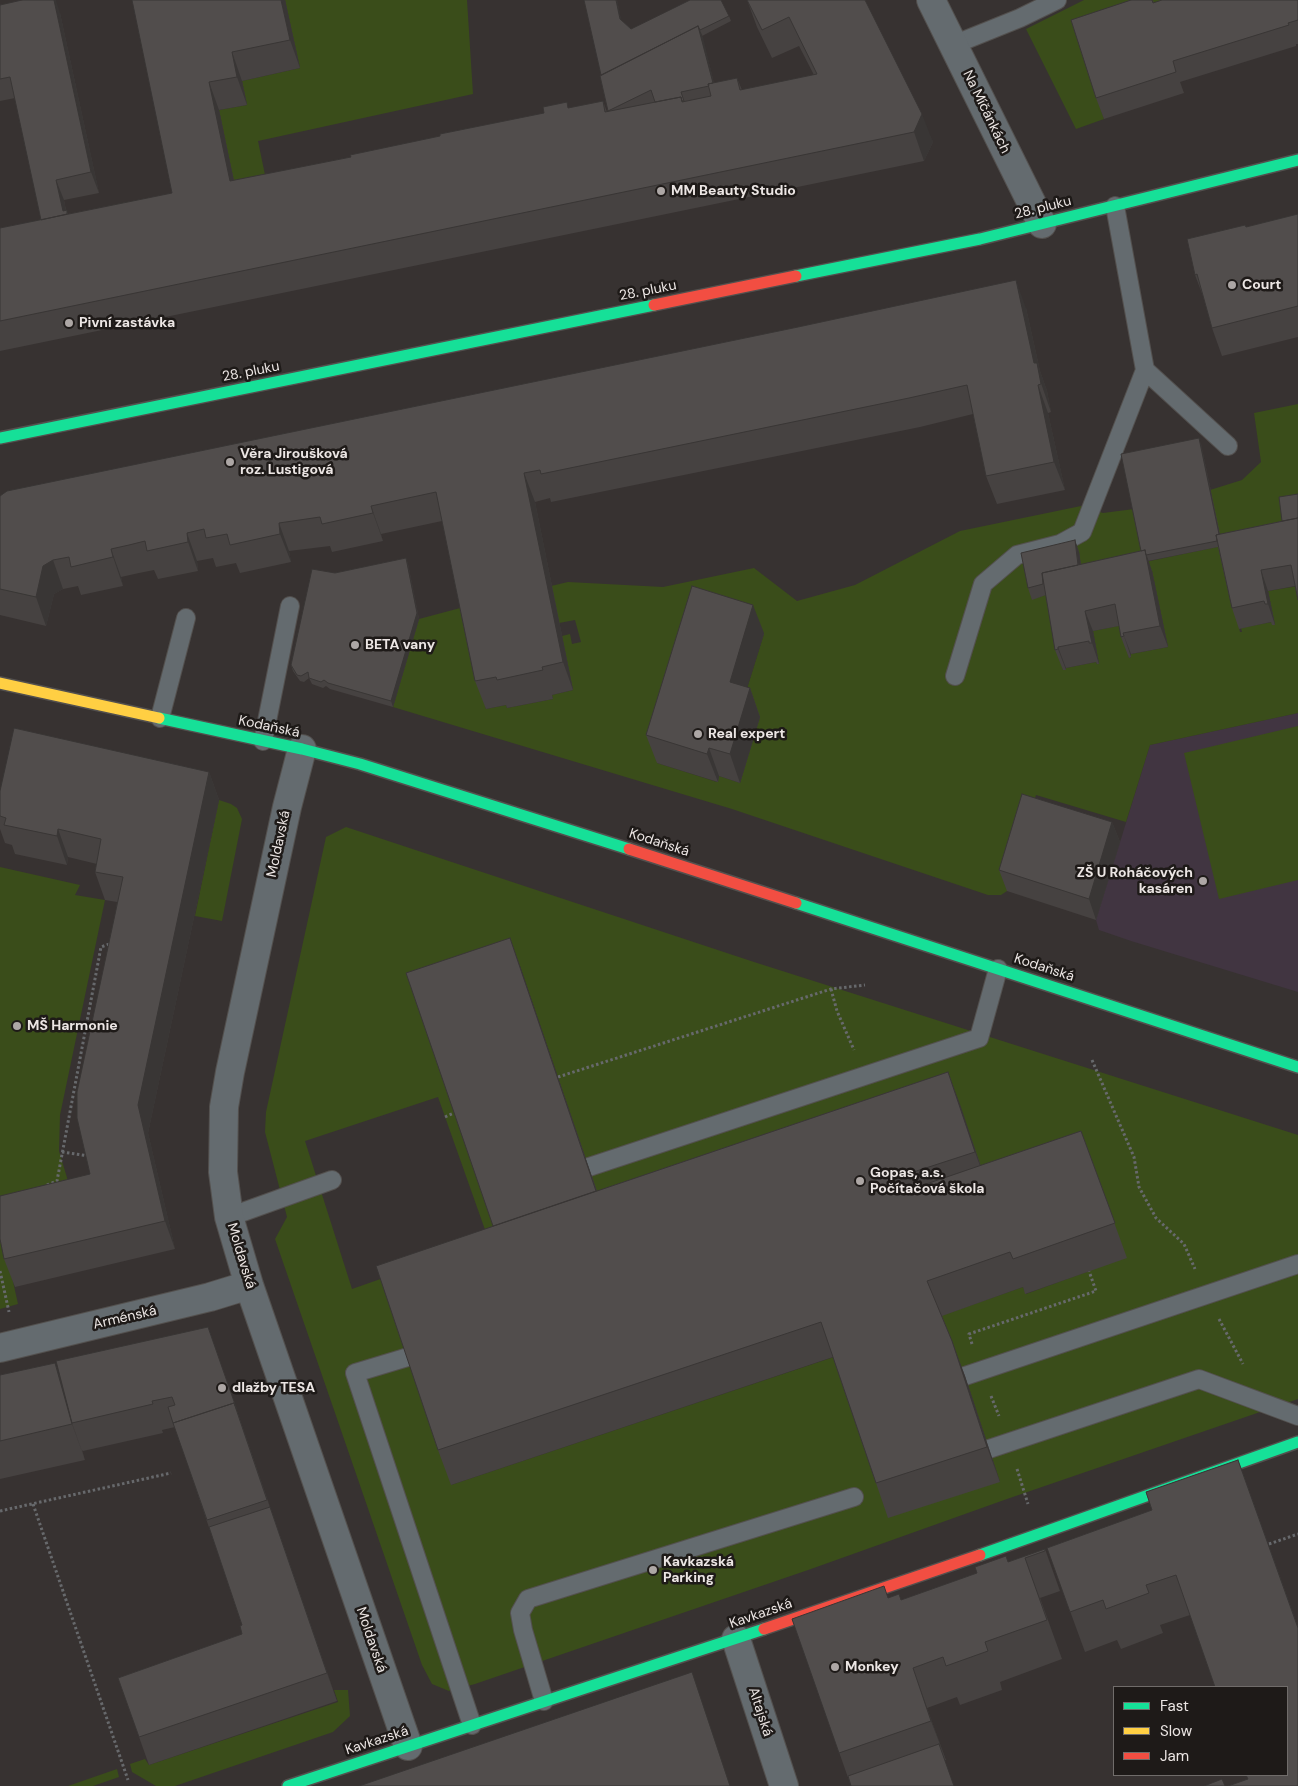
<!DOCTYPE html>
<meta charset="utf-8">
<style>
body{margin:0}
#map{position:relative;width:1298px;height:1786px;overflow:hidden;background:#373231;font-family:"DM Sans",sans-serif}
canvas{display:block}
.legend{position:absolute;left:1113px;top:1686px;width:175px;height:90px;box-sizing:border-box;background:#1e1a18;border:1px solid #706c6a;margin:0;padding:6px 9px;list-style:none;font-size:15px;color:#ece6e4}
.legend li{display:flex;align-items:center;gap:10px;height:25px}
.legend b{width:25px;border:1px solid #706c6a}
</style>
<div id="map">
<canvas width="1298" height="1786"></canvas>
<ul class="legend">
<li><b style="height:6px;background:#16e098"></b>Fast</li>
<li><b style="height:6px;background:#ffcf43"></b>Slow</li>
<li><b style="height:6px;background:#f24e42"></b>Jam</li>
</ul>
</div>
<script>
const c = document.querySelector('canvas').getContext('2d');
c.lineJoin = 'round';
function fill(path, color) { c.fillStyle = color; c.fill(path, 'evenodd'); }
const poly = rows => new Path2D(rows.map(r => 'M' + r).join(''));
function stroke(path, color, width, dash) { c.strokeStyle = color; c.lineWidth = width; c.lineCap = dash ? 'butt' : 'round'; c.setLineDash(dash || []); c.stroke(path); }
function drawText(font, color, halo, rows, align = 'center') {
  c.font = font + ' "DM Sans",sans-serif'; c.lineWidth = 5; c.setLineDash([]); c.textBaseline = 'middle'; c.strokeStyle = halo; c.fillStyle = color; for (const [text, x, y, turn = 0] of rows) {
    c.save(); c.translate(x, y); c.rotate((+turn || 0) * Math.PI / 180); c.textAlign = isNaN(turn) ? turn : align; if (halo) c.strokeText(text, 0, 0); c.fillText(text, 0, 0); c.restore();
  }
}
const education = poly([
 [1298,713,1298,992,1131,941,1099,930,1096,920,1150,745]
]);
const green = poly([
 [285,0,467,0,473,94,258,141,271,204,240,210,219,110,247,105,242,81,300,68],
 [1084,0,1218,0,1078,41,1104,119,1076,129,1026,29],
 [1298,404,1298,506,1283,509,1288,542,1223,556,1240,632,1242,632,1241,628,1272,622,1273,625,1275,625,1268,591,1298,586,1298,713,1150,745,1126,822,1036,795,1007,891,1001,895,988,895,732,809,393,707,419,619,464,607,486,709,506,705,507,708,553,699,552,695,573,690,562,636,570,634,572,644,581,642,575,620,559,623,551,586,568,582,663,587,754,568,797,601,855,585,960,531,1081,506,1103,513,1134,509,1145,562,1222,546,1210,490,1242,480,1261,462,1254,413],
 [1079,552,1084,588,1152,571,1168,647,1131,654,1131,657,1129,658,1123,625,1093,631,1099,664,1097,664,1096,662,1066,668,1066,670,1063,670,1049,594,1032,599,1026,564],
 [703,614,764,634,740,711,760,717,740,783,719,776,717,782,657,763],
 [1298,726,1298,880,1219,899,1184,753],
 [219,800,231,804,237,808,242,819,222,921,195,916],
 [346,827,754,962,1298,1135,1298,1399,1007,1499,811,1569,475,1684,449,1691,432,1684,422,1665,275,1239,287,1217,265,1132,266,1112,326,837],
 [520,966,609,1227,1089,1271,1026,1294,1023,1287,940,1316,965,1376,1000,1482,834,1357,451,1485,506,1262],
 [438,1097,489,1241,352,1289,305,1141],
 [0,867,80,885,75,895,105,900,60,1115,59,1151,68,1181,0,1197],
 [0,1223,18,1304,0,1309],
 [334,1690,348,1690,350,1716,333,1732,175,1786,156,1786,132,1772,130,1764,145,1759,149,1765,338,1702],
 [117,1769,119,1777,93,1786,68,1786]
]);
const path = poly([
 [831,989,837,1011,854,1050],
 [1092,1060,1134,1157,1139,1187,1156,1218,1184,1244,1195,1269],
 [558,1077,831,989,865,985],
 [445,1117,454,1113],
 [62,1152,89,1156],
 [47,1185,57,1181,101,947,112,943],
 [0,1271,9,1312],
 [1219,1319,1243,1364],
 [972,1344,969,1334,1096,1291,1089,1271],
 [991,1396,999,1416],
 [1017,1469,1028,1504],
 [33,1504,128,1780],
 [0,1511,171,1473],
 [1269,1544,1298,1534]
]);
const lane = poly([
 [953,45,1020,18,1057,0],
 [1145,370,1228,446],
 [955,676,983,584,1017,555,1060,544,1082,532,1145,370,1115,206],
 [160,718,186,618],
 [263,741,290,606],
 [589,1167,979,1038,998,969],
 [229,1217,332,1180],
 [408,1357,355,1373,472,1725],
 [965,1376,1298,1264],
 [989,1449,1199,1379,1298,1416],
 [544,1701,523,1630,520,1613,528,1599,854,1497]
]);
const street = poly([
 [931,0,1042,224],
 [302,749,287,807,230,1072,224,1107,223,1172,229,1217,249,1285,408,1746],
 [0,1348,210,1297,249,1285],
 [736,1639,784,1786]
]);
const fast = poly([
 [796,276,980,239,1298,160],
 [0,438,654,305],
 [159,718,302,749,360,764,629,849],
 [796,903,1298,1067],
 [980,1555,1298,1442],
 [288,1786,764,1629]
]);
const slow = poly([
 [0,683,159,718]
]);
const jam = poly([
 [654,305,796,276],
 [629,849,796,903],
 [764,1629,980,1555]
]);
const wall = poly([
 [132,0,285,0,300,68,242,81,247,105,219,110,234,181,351,157,440,136,603,101,607,112,608,112,600,76,601,75,584,0,617,0,621,20,631,29,729,16,731,21,702,36,714,83,737,78,742,90,814,75,799,46,772,58,757,27,747,0,865,0,933,142,924,161,0,351,0,228,41,220,15,98,0,101,0,5,60,13,99,193,64,200,66,210,68,214,172,193],
 [1153,0,1154,3,1298,0,1298,44,1296,44,1296,46,1180,82,1184,93,1104,119,1096,98],
 [1298,214,1298,337,1222,356,1212,328,1203,296,1195,275,1246,227],
 [1026,308,1040,371,1047,391,1051,412,1048,413,1065,490,997,504,986,476,973,414,920,427,551,502,550,498,535,502,573,690,552,695,553,699,507,708,506,705,486,709,475,681,442,521,381,534,383,541,332,552,330,546,289,551,291,562,240,573,236,563,216,567,213,558,197,561,198,571,158,579,154,570,139,573,121,577,123,586,81,595,78,586,63,589,54,594,46,626,0,615,0,496],
 [1201,444,1220,534,1282,521,1298,494,1298,601,1295,586,1268,591,1275,625,1272,625,1271,622,1239,629,1232,608,1218,547,1148,561,1152,571,1168,647,1131,654,1131,657,1129,658,1121,637,1119,626,1093,631,1099,664,1097,664,1096,662,1066,668,1066,670,1063,670,1055,650,1046,595,1032,600,1028,588,1075,540,1079,552,1081,565,1141,551],
 [406,558,408,564,419,619,393,707,330,689,326,686,323,688,312,684,309,678,304,682,300,681,293,671,291,665,335,573],
 [764,633,747,687,750,688,760,717,740,783,719,776,718,782,657,763,646,735],
 [209,772,219,800,148,1133,175,1249,15,1287,4,1259,90,1174,117,902,105,900,95,872,97,864,68,857,67,865,15,854,12,845,5,843,0,829,0,791],
 [1112,822,1120,842,1096,920,1007,891,999,870],
 [510,938,597,1191,948,1072,981,1166,1081,1131,1127,1258,1025,1294,1023,1287,942,1316,965,1376,1000,1482,888,1518,876,1483,833,1357,451,1485,438,1450,493,1226],
 [208,1327,337,1701,149,1765,118,1678,242,1634,242,1625,175,1427,162,1430,163,1433,83,1451,82,1450,85,1460,0,1479,0,1375,55,1363,59,1374],
 [1238,1460,1298,1627,1298,1786,1228,1786,1248,1779,1246,1775,1287,1775,1287,1687,1215,1687,1190,1615,1160,1625,1163,1633,1121,1649,1117,1640,1085,1652,1047,1548,1152,1510,1146,1492],
 [1045,1549,1060,1591,1040,1598,1062,1659,1000,1682,1002,1690,960,1705,957,1697,927,1708,946,1760,851,1786,792,1619,888,1598,901,1600]
]);
const shadedWall = poly([
 [54,0,56,0,60,13,99,193,91,172],
 [281,0,285,0,300,68,290,40],
 [616,0,617,0,622,24,620,19],
 [698,26,703,37,717,96,713,85],
 [232,52,242,81,247,105,237,77],
 [209,82,219,110,240,210,230,181],
 [922,114,933,142,924,161,914,132],
 [56,180,64,200,68,222,63,211],
 [1016,280,1026,308,1040,371,1047,391,1051,412,1034,363],
 [1038,385,1048,413,1065,490,1054,462],
 [1199,438,1201,444,1222,546,1220,540],
 [524,473,535,502,573,690,563,662],
 [371,506,381,534,383,541,373,513],
 [279,523,289,551,291,562,280,534],
 [187,533,197,561,198,571,188,542],
 [1075,540,1079,552,1084,588,1080,576],
 [111,549,121,577,123,586,113,557],
 [1145,550,1152,571,1168,647,1160,626],
 [406,558,408,564,419,619,393,707,391,701],
 [53,560,63,589,54,594,46,626,36,597,43,566],
 [1261,570,1268,591,1275,625,1268,604],
 [753,605,764,633,740,711,730,682],
 [1085,611,1093,631,1099,664,1092,643],
 [1123,633,1131,654,1131,657],
 [1058,647,1066,668,1066,670,1058,649],
 [750,688,760,717,740,783,730,754],
 [709,748,719,776,718,782,707,754],
 [209,772,219,800,148,1133,175,1249,165,1221,138,1105],
 [1112,822,1120,842,1096,920,1089,899],
 [58,829,68,857,67,865,57,836],
 [510,938,520,966,609,1227,599,1199],
 [948,1072,961,1107,988,1188,975,1152],
 [208,1327,218,1355,337,1701,327,1673],
 [952,1341,965,1376,1000,1482,987,1447],
 [55,1363,68,1398,72,1423,85,1460,72,1424],
 [913,1668,927,1708,946,1760,931,1721]
]);
const building = poly([
 [22,0,54,0,91,172,56,180,63,211,67,210,67,214,41,220,10,77,0,79,0,5,22,0],
 [132,0,281,0,290,40,232,52,237,77,209,82,230,181,351,157,350,155,440,136,440,134,544,113,543,107,567,102,568,108,603,101,605,112,681,97,682,102,711,96,708,84,737,78,740,90,817,74,789,17,762,30,747,0,865,0,922,114,914,132,0,321,0,228,172,193,132,0],
 [584,0,616,0,620,19,631,29,690,0,721,0,729,16,700,30,698,26,601,75,584,0],
 [1131,0,1152,0,1153,3,1162,0,1298,0,1298,20,1288,23,1289,25,1173,61,1176,72,1096,98,1071,20,1131,0],
 [698,26,713,83,708,84,709,86,681,92,684,101,682,101,681,97,655,102,651,90,608,111,600,76,698,26],
 [1298,214,1298,306,1212,328,1197,274,1195,275,1187,239,1245,225,1246,227,1298,214],
 [1016,280,1034,363,1037,363,1041,384,1038,385,1054,462,986,476,967,385,909,398,541,474,540,470,524,473,563,662,542,667,543,670,497,680,496,677,475,681,436,492,371,506,373,513,322,524,320,517,279,523,280,534,230,545,227,534,206,538,204,529,187,533,188,542,147,551,145,541,129,545,111,549,113,557,71,567,69,557,53,560,43,566,36,597,0,589,0,496,7,491,798,327,1016,280],
 [1199,438,1219,534,1216,535,1217,541,1146,555,1145,550,1141,551,1121,454,1199,438],
 [1298,494,1298,518,1282,521,1279,497,1298,494],
 [1298,518,1298,600,1291,565,1261,570,1268,604,1265,604,1264,601,1232,608,1216,535,1298,518],
 [1075,540,1078,565,1042,573,1043,584,1028,588,1021,553,1075,540],
 [1145,550,1160,626,1123,633,1124,636,1121,637,1115,604,1085,611,1092,643,1089,643,1089,641,1058,647,1058,649,1055,650,1042,573,1145,550],
 [406,558,417,613,391,701,328,683,324,680,321,682,309,678,308,672,301,676,297,675,291,665,312,569,335,573,406,558],
 [692,586,753,605,730,682,750,688,730,754,709,748,707,754,646,735,692,586],
 [14,728,209,772,138,1105,165,1221,4,1259,0,1239,0,1196,90,1174,77,1118,77,1092,123,877,95,872,101,839,58,829,57,836,4,825,6,818,0,816,0,791,14,728],
 [1022,794,1112,822,1089,899,999,870,1022,794],
 [510,938,596,1191,493,1226,406,973,510,938],
 [948,1072,975,1152,895,1178,900,1193,1081,1131,1115,1223,1013,1259,1010,1252,927,1281,952,1341,987,1447,876,1483,821,1322,438,1450,376,1266,948,1072],
 [208,1327,237,1410,234,1403,173,1423,168,1407,175,1405,172,1397,152,1401,153,1404,72,1423,56,1361,208,1327],
 [55,1363,72,1424,0,1441,0,1375,55,1363],
 [234,1403,267,1500,207,1520,173,1423,234,1403],
 [1238,1460,1298,1628,1298,1786,1228,1786,1248,1779,1246,1775,1287,1775,1287,1687,1215,1687,1176,1575,1146,1585,1149,1593,1106,1609,1103,1600,1070,1612,1047,1548,1152,1510,1146,1492,1238,1460],
 [270,1507,327,1673,139,1737,118,1678,242,1634,240,1626,242,1625,209,1527,270,1507],
 [1045,1549,1045,1551,1025,1558,1047,1620,985,1642,988,1651,946,1666,943,1657,913,1668,931,1721,839,1753,792,1619,884,1586,888,1598,899,1594,901,1600,977,1573,975,1567,1006,1556,1008,1562,1045,1549],
 [692,1672,730,1786,359,1786,692,1672],
 [939,1744,954,1786,851,1786,848,1776,939,1744],
 [1222,1779,1225,1786,1204,1786,1222,1779]
]);
const markers = [
 [661,191,5,"#ada7a5"],
 [1232,285,5,"#ada7a5"],
 [69,323,5,"#ada7a5"],
 [230,462,5,"#ada7a5"],
 [355,645,5,"#ada7a5"],
 [698,734,5,"#ada7a5"],
 [1203,881,5,"#ada7a5"],
 [17,1026,5,"#ada7a5"],
 [860,1181,5,"#ada7a5"],
 [222,1388,5,"#ada7a5"],
 [653,1570,5,"#ada7a5"],
 [835,1667,5,"#ada7a5"]
];
const streetNames = [
 ["Na Míčánkách",986,112,64],
 ["28. pluku",1043,208,-14],
 ["28. pluku",648,291,-11],
 ["28. pluku",251,372,-11],
 ["Kodaňská",269,727,12],
 ["Kodaňská",659,843,18],
 ["Moldavská",279,844,-78],
 ["Kodaňská",1044,968,18],
 ["Moldavská",241,1256,73],
 ["Arménská",125,1318,-13],
 ["Kavkazská",761,1614,-19],
 ["Moldavská",371,1640,71],
 ["Altajská",760,1712,72],
 ["Kavkazská",377,1741,-18]
];
const poiNames = [
 ["MM Beauty Studio",671,191],
 ["Court",1242,285],
 ["Pivní zastávka",79,323],
 ["Věra Jiroušková",240,454],
 ["roz. Lustigová",240,470],
 ["BETA vany",365,645],
 ["Real expert",708,734],
 ["ZŠ U Roháčových",1193,873,"right"],
 ["kasáren",1193,889,"right"],
 ["MŠ Harmonie",27,1026],
 ["Gopas, a.s.",870,1173],
 ["Počítačová škola",870,1189],
 ["dlažby TESA",232,1388],
 ["Kavkazská",663,1562],
 ["Parking",663,1578],
 ["Monkey",845,1667]
];
fill(education, '#413541');
fill(green, '#3a4d1a');
stroke(lane, '#53504e', 20);
stroke(street, '#53504e', 30);
stroke(fast, '#53504e', 14);
stroke(slow, '#53504e', 14);
stroke(jam, '#53504e', 14);
stroke(path, '#67696c', 3, [2.5, 2.5]);
stroke(lane, '#646b6f', 18);
stroke(street, '#646b6f', 28);
stroke(fast, '#16e098', 11);
stroke(slow, '#ffcf43', 11);
stroke(jam, '#f24e42', 11);
fill(wall, '#464241');
fill(shadedWall, '#393635');
fill(building, '#514d4c');
stroke(building, '#393635', 1);
for (const [x, y, r, color] of markers) { const dot = new Path2D(); dot.arc(x, y, r, 0, 2 * Math.PI); c.fillStyle = color; c.fill(dot); stroke(dot, '#1e1a18', 2); }
drawText('14px', '#ece6e4', '#1e1a18', streetNames);
drawText('bold 14px', '#ece6e4', '#1e1a18', poiNames, 'left');
</script>
